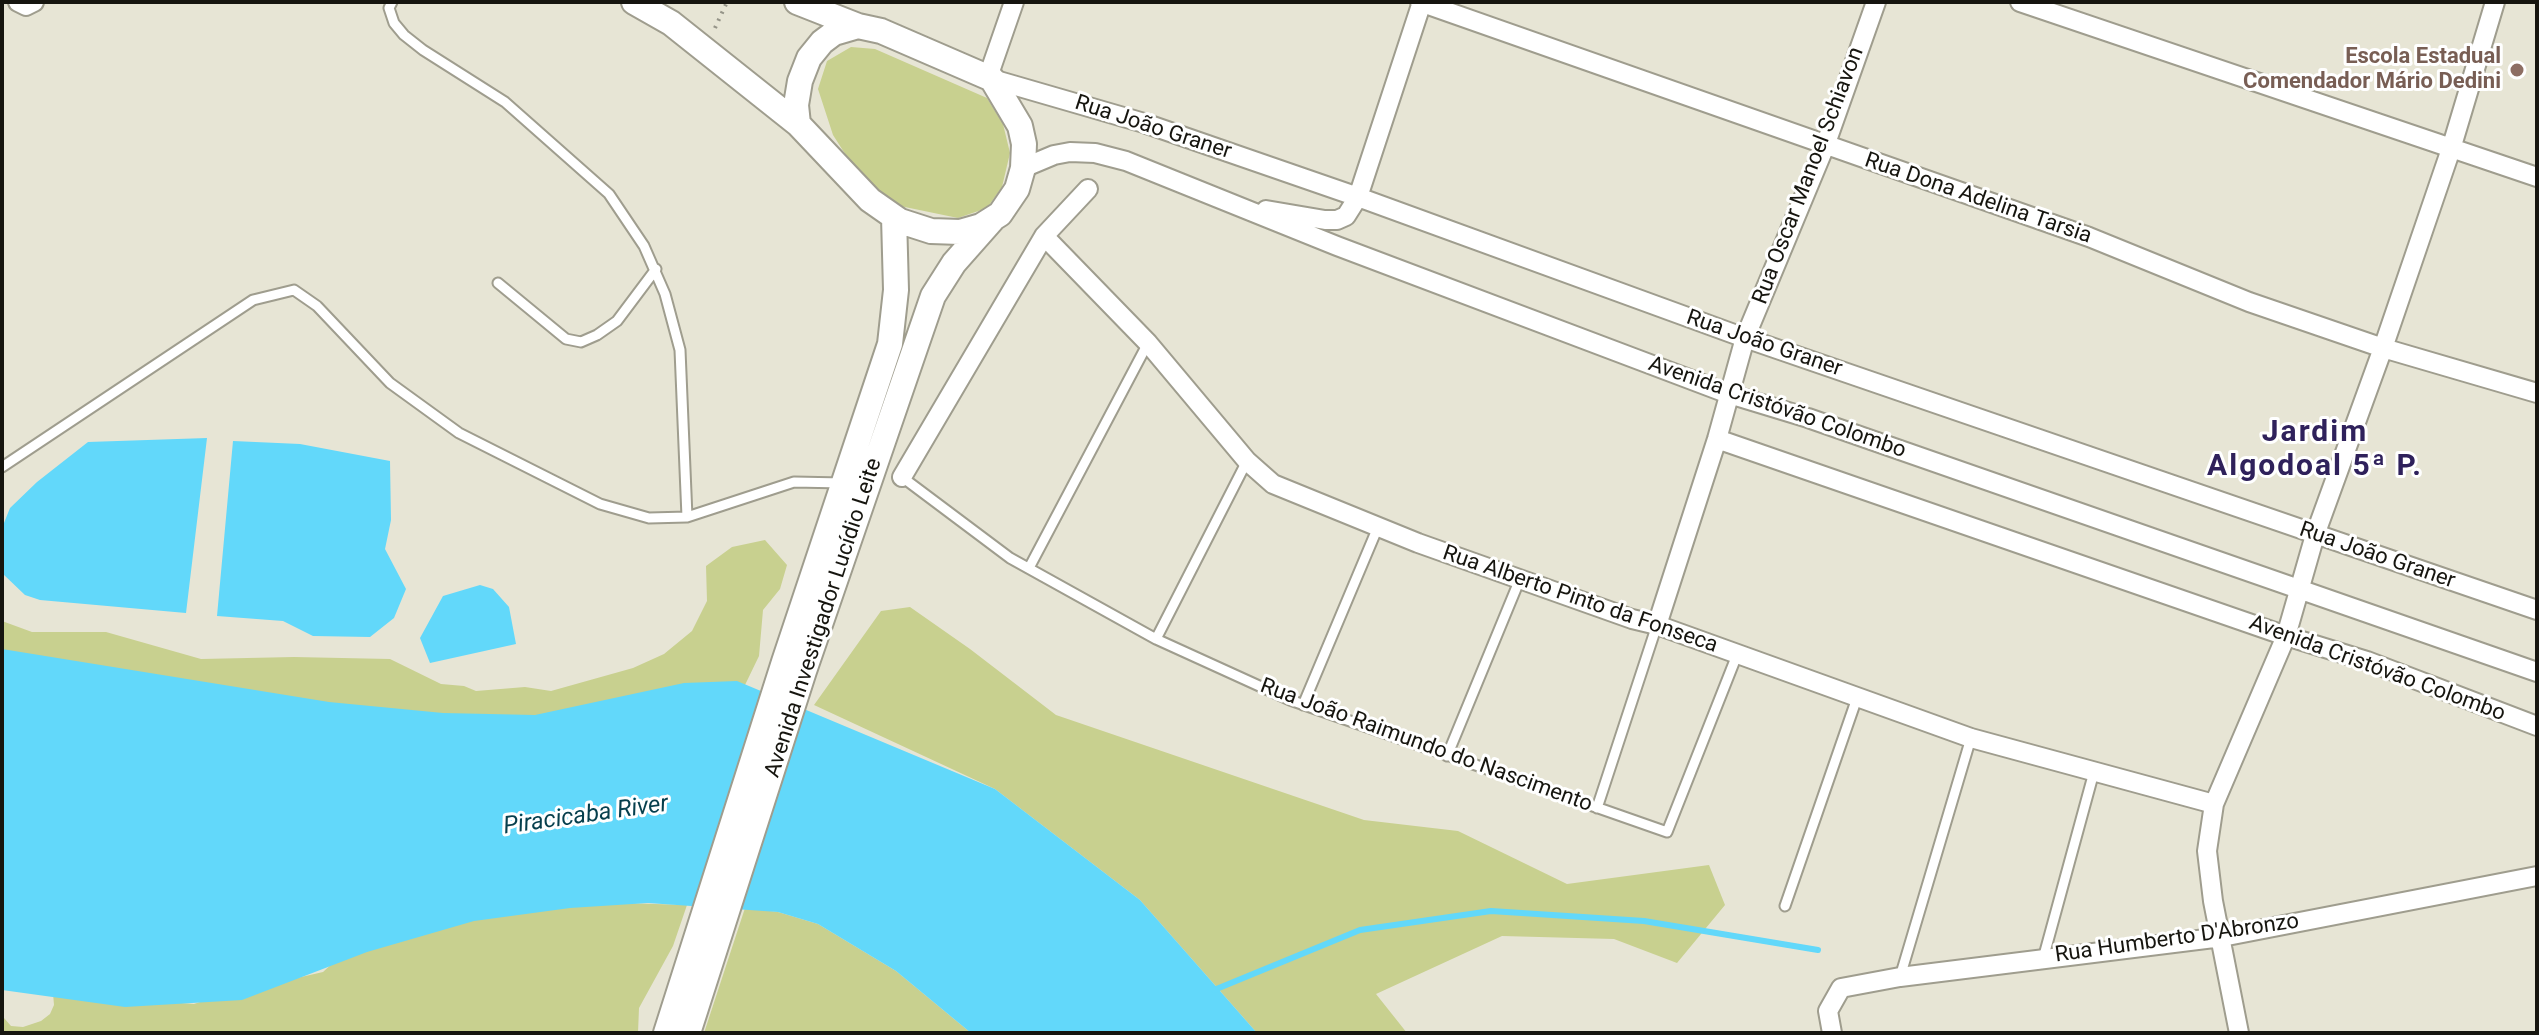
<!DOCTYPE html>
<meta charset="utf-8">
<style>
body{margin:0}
#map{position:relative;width:2539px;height:1035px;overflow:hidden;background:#e7e5d5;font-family:Roboto,sans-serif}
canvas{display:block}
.frame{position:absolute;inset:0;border:4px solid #16150f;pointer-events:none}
</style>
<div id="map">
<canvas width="2539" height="1035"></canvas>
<div class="frame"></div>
</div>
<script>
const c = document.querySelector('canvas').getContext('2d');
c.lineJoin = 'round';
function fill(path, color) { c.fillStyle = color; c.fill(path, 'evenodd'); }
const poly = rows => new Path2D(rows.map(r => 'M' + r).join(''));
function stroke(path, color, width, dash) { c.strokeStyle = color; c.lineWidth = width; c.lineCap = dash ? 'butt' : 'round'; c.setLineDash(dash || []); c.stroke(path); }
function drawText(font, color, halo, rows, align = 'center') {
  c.font = font + ' Roboto,sans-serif'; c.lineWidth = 6; c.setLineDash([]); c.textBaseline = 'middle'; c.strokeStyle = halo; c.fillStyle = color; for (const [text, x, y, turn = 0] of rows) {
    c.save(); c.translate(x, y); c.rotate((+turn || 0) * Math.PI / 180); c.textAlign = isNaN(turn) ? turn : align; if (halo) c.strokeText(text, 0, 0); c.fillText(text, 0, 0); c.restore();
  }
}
const green = poly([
 [851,47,875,49,987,98,1003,124,1010,153,1002,187,987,208,958,218,900,206,858,174,833,135,818,89,827,61],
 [765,540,787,565,780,589,763,610,759,656,745,685,585,728,2,697,2,621,32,632,106,632,201,659,294,657,390,659,441,684,464,686,476,691,525,687,551,691,633,668,664,654,692,631,707,601,706,566,732,547],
 [910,607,970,649,1056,715,1364,820,1458,831,1567,884,1709,865,1725,905,1677,963,1614,939,1502,936,1376,994,1407,1033,1257,1033,1140,900,995,789,814,705,881,611],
 [494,899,687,905,673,946,639,1008,638,1033,2,1033,2,1005,4,1018,11,1026,23,1027,41,1021,50,1014,54,1005,53,993,194,1004,218,996,323,972,335,961],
 [745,908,778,912,818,924,896,971,971,1033,704,1033]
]);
const water = poly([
 [207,438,186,613,40,600,25,595,3,574,2,528,10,508,37,482,88,442],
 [233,441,300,444,390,461,391,520,385,549,406,589,394,618,370,637,313,636,283,621,217,616],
 [480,585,493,589,509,607,516,644,430,663,420,638,443,596],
 [2,649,329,702,443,713,535,715,684,683,737,681,995,789,1140,900,1257,1033,971,1033,896,971,818,924,778,912,648,903,570,908,474,921,367,952,242,1000,125,1007,2,990]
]);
const stream = poly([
 [1214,990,1360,930,1491,911,1644,921,1818,950]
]);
const path = poly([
 [715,28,727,2]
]);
const lane = poly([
 [392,2,389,8,394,23,404,35,423,50,505,102,609,194,644,246,665,294,680,350,687,517],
 [498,283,566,339,581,342,597,335,617,321,656,269],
 [2,467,253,300,294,290,317,306,390,383,459,433,600,504,649,518,687,517,794,482,843,483],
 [902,477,1010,558,1156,639,1290,700,1667,832,1737,655],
 [1029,568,1148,343],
 [1156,639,1247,461],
 [1303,705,1378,527],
 [1447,756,1520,579],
 [1597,808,1657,625],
 [1785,906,1857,698],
 [2043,959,2094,772],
 [1900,977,1971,738]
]);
const street = poly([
 [18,2,26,6,34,2],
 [1420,2,2089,237,2249,302,2383,348,2537,393],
 [2020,2,2537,177],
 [988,77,1014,2],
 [992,79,1144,123,1358,197,1745,338,2537,610],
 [1023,168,1054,155,1070,152,1095,153,1126,161,1337,246,1729,394,1808,418,2537,672],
 [1266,210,1325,220,1337,220,1346,216,1358,197,1422,2],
 [1044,236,1148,343,1247,461,1273,484,1418,543,1632,619,1657,625,1971,738,2214,804],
 [1717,439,2286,636,2367,661,2537,726],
 [902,477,1044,236,1088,189],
 [1657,625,1717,439,1745,338,1825,146,1876,2],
 [1832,1033,1828,1011,1841,988,1900,977,2222,937,2537,876],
 [2239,1033,2213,901,2207,851,2214,804,2286,636,2315,535,2383,348,2451,149,2495,2]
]);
const secondary = poly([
 [634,2,671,23,798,124],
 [797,2,858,26],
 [858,26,881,31,992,79,1020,126,1024,144,1023,168,1017,189,1000,214,981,226,960,232,931,231,900,221,870,200,798,124,796,105,800,81,809,58,822,42,834,33,858,26],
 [666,1033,784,662,890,344,896,290,894,217],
 [688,1033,804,671,933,296,954,263,992,220]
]);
const markers = [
 [2517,70,8,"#8d6e63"]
];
const educationNames = [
 ["Escola Estadual",2501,57],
 ["Comendador Mário Dedini",2501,82]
];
const streetNames = [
 ["Rua João Graner",1153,128,18],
 ["Rua Oscar Manoel Schiavon",1809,176,-69],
 ["Rua Dona Adelina Tarsia",1978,199,19],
 ["Rua João Graner",1764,344,19],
 ["Avenida Cristóvão Colombo",1777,408,19],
 ["Rua João Graner",2377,556,19],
 ["Rua Alberto Pinto da Fonseca",1580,600,19],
 ["Avenida Investigador Lucídio Leite",824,618,-72],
 ["Avenida Cristóvão Colombo",2377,669,20],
 ["Rua João Raimundo do Nascimento",1426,746,20],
 ["Rua Humberto D'Abronzo",2177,939,-8]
];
const waterNames = [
 ["Piracicaba River",586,816,-8]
];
const districtNames = [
 ["Jardim",2315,433],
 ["Algodoal 5ª P.",2315,467]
];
fill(green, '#c8d08f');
fill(water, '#62d8fa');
stroke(stream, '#62d8fa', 6);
stroke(lane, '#9f9d8e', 13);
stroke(street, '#9f9d8e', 22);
stroke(secondary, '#9f9d8e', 28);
stroke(path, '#959488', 4, [2, 6]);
stroke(lane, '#fff', 9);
stroke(street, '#fff', 18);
stroke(secondary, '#fff', 24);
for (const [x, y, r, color] of markers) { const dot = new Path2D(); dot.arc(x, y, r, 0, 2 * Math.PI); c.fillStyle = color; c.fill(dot); stroke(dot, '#fff', 3); }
drawText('bold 22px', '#785e54', '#fff', educationNames, 'right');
drawText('22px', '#16150f', '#fff', streetNames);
drawText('italic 24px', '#063f4d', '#fff', waterNames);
c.letterSpacing = '2px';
drawText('bold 30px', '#2f215b', '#fff', districtNames);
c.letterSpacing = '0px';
</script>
